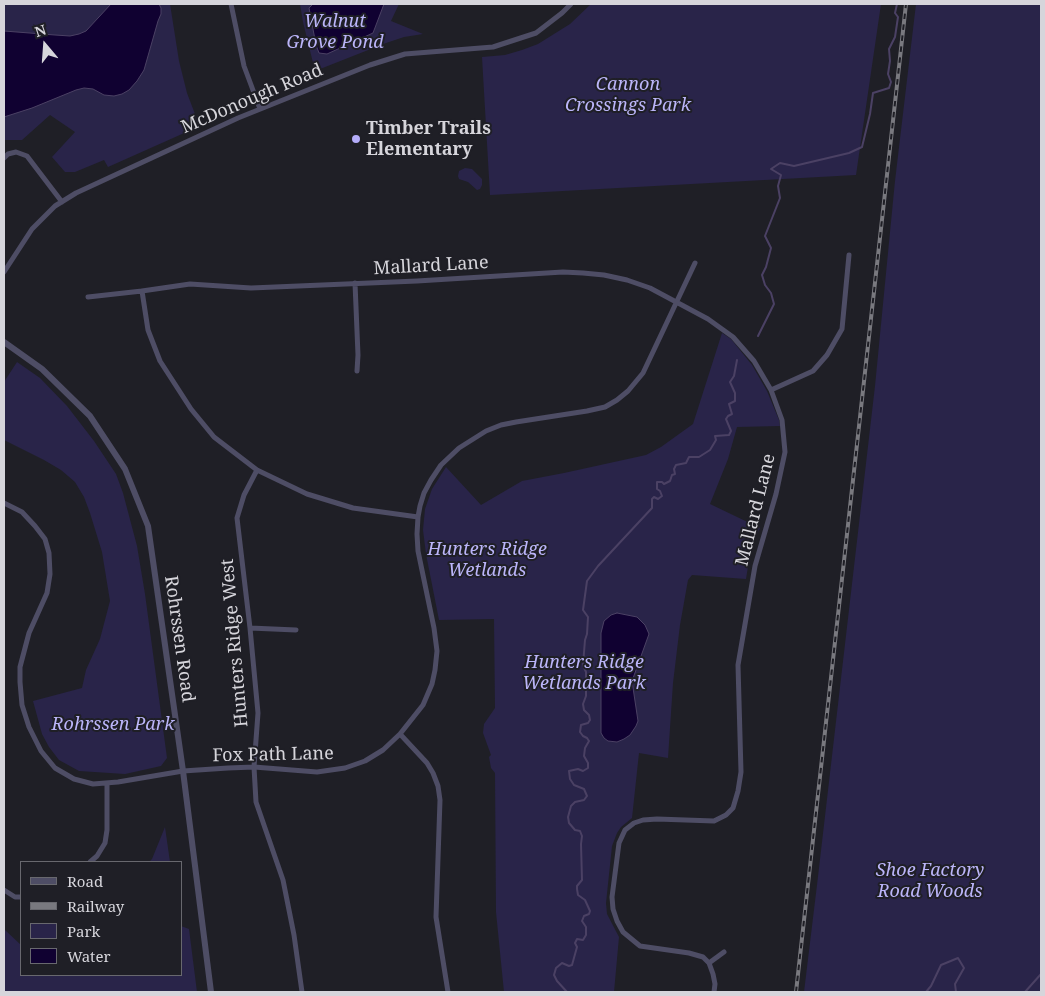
<!DOCTYPE html>
<style>
body{margin:0}
#map{position:relative;width:1045px;height:996px;overflow:hidden;background:#1f1f26;font-family:"Noto Serif",serif}
canvas{display:block}
.frame{position:absolute;inset:0;border:5px solid #d6d5db;pointer-events:none}
.legend{position:absolute;left:20px;top:861px;width:162px;height:115px;box-sizing:border-box;background:#1f1f26;border:1px solid #68686e;margin:0;padding:6px 9px;list-style:none;font-size:15px;color:#d6d5db}
.legend li{display:flex;align-items:center;gap:10px;height:25px}
.legend b{width:25px;border:1px solid #68686e}
.north{position:absolute;left:20px;top:20px;width:50px;height:50px;-webkit-text-stroke:4px #1f1f26;paint-order:stroke;rotate:342deg;font-size:14px;font-weight:700;line-height:20px;text-align:center;color:#d6d5db}
.north::after{content:'';display:block;margin:auto;width:18px;height:22px;background:#d6d5db;clip-path:polygon(50% 0,100% 100%,50% 72%,0 100%)}
</style>
<div id="map">
<canvas width="1045" height="996"></canvas>
<div class="frame"></div>
<ul class="legend">
<li><b style="height:6px;background:#4e4d65"></b>Road</li>
<li><b style="height:6px;background:#79797f"></b>Railway</li>
<li><b style="height:14px;background:#292449"></b>Park</li>
<li><b style="height:14px;background:#100131"></b>Water</li>
</ul>
<div class="north">N</div>
</div>
<script>
const c = document.querySelector('canvas').getContext('2d');
c.lineJoin = 'round';
function fill(path, color) { c.fillStyle = color; c.fill(path, 'evenodd'); }
const poly = rows => new Path2D(rows.map(r => 'M' + r).join(''));
function stroke(path, color, width, dash) { c.strokeStyle = color; c.lineWidth = width; c.lineCap = dash ? 'butt' : 'round'; c.setLineDash(dash || []); c.stroke(path); }
function drawText(font, color, halo, rows, align = 'center') {
  c.font = font + ' "Noto Serif",serif'; c.lineWidth = 4; c.setLineDash([]); c.textBaseline = 'middle'; c.strokeStyle = halo; c.fillStyle = color; for (const [text, x, y, turn = 0] of rows) {
    c.save(); c.translate(x, y); c.rotate((+turn || 0) * Math.PI / 180); c.textAlign = isNaN(turn) ? turn : align; if (halo) c.strokeText(text, 0, 0); c.fillText(text, 0, 0); c.restore();
  }
}
const green = poly([
 [4,4,170,4,179,61,187,93,198,122,190,126,191,130,108,167,104,160,75,172,65,172,52,157,75,132,50,115,22,140,4,140],
 [300,4,399,4,391,21,423,34,404,37,386,43,315,71,303,22],
 [591,4,881,4,856,175,490,195,482,57,505,55,522,50,538,44,570,24],
 [916,4,1041,4,1041,992,804,992,817,885,875,386,895,181],
 [465,168,472,169,482,179,482,185,480,189,477,190,468,182,459,179,458,176,459,171],
 [722,333,731,339,752,365,767,391,779,420,780,426,737,427,728,459,710,504,760,528,757,534,748,541,746,551,749,560,746,579,692,575,688,580,680,625,673,683,668,758,639,753,632,818,621,827,617,833,612,846,606,903,607,914,619,937,614,992,504,992,496,912,495,773,491,768,489,757,491,755,483,733,484,724,495,708,494,619,439,620,426,554,423,530,425,509,432,489,446,467,481,505,522,481,564,473,646,455,661,447,693,424],
 [17,362,40,378,67,406,94,441,116,474,123,493,137,546,145,594,167,758,161,766,125,774,79,771,59,760,49,747,42,734,33,701,82,688,86,670,100,639,110,601,102,552,90,513,84,497,75,482,61,470,44,460,4,440,4,382],
 [165,827,170,862,149,862,152,859],
 [181,926,189,929,197,992,4,992,4,931,5,930,21,945,21,975,181,975]
]);
const water = poly([
 [111,4,159,4,161,8,161,14,158,21,144,70,137,81,129,90,122,94,114,96,104,95,93,89,84,88,76,90,32,108,4,117,4,31,55,35,70,36,79,34,86,31,111,4],
 [313,4,384,4,373,33,327,54,319,53,316,45,309,8,313,4],
 [617,613,637,617,645,625,649,634,632,681,638,721,636,726,630,735,624,739,617,742,608,741,604,738,601,733,601,633,604,621,611,615,617,613]
]);
const stream = poly([
 [758,336,774,304,771,293,765,285,762,275,766,267,771,248,765,236,780,198,778,186,781,175,771,169,780,163,794,166,849,153,862,147,870,114,873,93,889,88,891,82,888,74,890,61,889,49,895,37,898,17,895,13,897,4],
 [567,992,557,981,554,975,556,968,562,963,569,966,572,965,577,947,575,943,577,939,583,940,586,935,586,927,582,921,584,916,589,914,590,911,585,900,578,895,577,889,577,886,582,880,581,844,582,836,580,831,575,830,569,823,568,817,571,806,575,802,584,800,587,796,584,789,574,785,570,779,569,771,578,769,583,771,588,768,588,763,584,756,585,748,589,741,587,738,583,736,580,732,581,725,588,723,590,720,589,715,584,710,583,704,586,696,586,672,583,665,585,640,587,634,588,617,583,610,587,581,598,566,652,508,652,499,654,497,658,499,662,496,660,491,657,489,657,482,662,482,664,484,670,481,672,475,675,474,674,469,676,465,686,463,689,457,699,457,710,450,716,440,715,436,729,435,731,431,726,419,728,416,732,414,729,404,735,401,735,393,730,382,734,376,737,360],
 [926,992,931,986,941,965,958,958,964,968,955,984,956,992],
 [1025,992,1041,974]
]);
const minor = poly([
 [231,4,244,66,260,109],
 [4,158,8,154,16,152,27,156,62,202],
 [4,272,32,229,55,206,76,193,238,118,370,65,405,54,493,47,536,33,562,13,571,4],
 [355,283,358,355,357,371],
 [142,291,148,330,160,361,191,409,214,437,257,470,307,494,353,508,418,517],
 [88,297,142,291,190,284,251,288,417,281,563,272,583,273,604,275,627,280,650,288,708,319,733,337,754,361,771,390,782,420,785,452,776,494,755,566,738,665,741,772,738,791,733,808,726,815,714,821,657,819,643,820,634,823,625,830,619,843,612,897,613,909,617,921,623,932,640,946,689,953,703,957,709,963,713,974,715,984,714,992],
 [771,390,813,371,827,355,842,329,849,255],
 [257,470,244,495,237,518,250,628,258,713,254,767,256,802,283,880,294,935,302,992],
 [4,503,22,512,35,526,45,539,49,553,50,574,47,593,29,633,20,667,20,682,22,705,29,727,41,751,55,768,74,779,93,784,118,782,183,771,228,768,254,767,317,772,345,768,365,761,383,750,400,734,423,705,432,684,435,670,437,651,434,628,418,551,417,534,418,517,420,506,424,493,431,480,441,465,459,448,486,431,501,425,516,422,587,411,605,407,617,400,628,391,643,373,695,263],
 [250,628,296,630],
 [400,734,427,763,433,773,438,786,440,800,436,917,448,992],
 [90,862,97,856,105,843,107,830,107,783],
 [4,890,15,897,21,897],
 [709,963,724,952]
]);
const tertiary = poly([
 [4,342,42,369,90,416,125,469,148,526,183,771,211,992]
]);
const rail = poly([
 [796,992,906,4]
]);
const markers = [
 [356,139,5,"#b4acf9"]
];
const parkNames = [
 ["Walnut",335,22],
 ["Grove Pond",335,43],
 ["Cannon",628,85],
 ["Crossings Park",628,106],
 ["Hunters Ridge",487,550],
 ["Wetlands",487,571],
 ["Hunters Ridge",584,663],
 ["Wetlands Park",584,684],
 ["Rohrssen Park",113,725],
 ["Shoe Factory",930,871],
 ["Road Woods",930,892]
];
const streetNames = [
 ["McDonough Road",252,99,-23],
 ["Mallard Lane",431,266,-3],
 ["Mallard Lane",756,510,-76],
 ["Rohrssen Road",179,639,82],
 ["Hunters Ridge West",235,643,-95],
 ["Fox Path Lane",273,755,-1]
];
const poiNames = [
 ["Timber Trails",366,129],
 ["Elementary",366,150]
];
fill(green, '#292449');
fill(water, '#100131');
stroke(water, '#4b4164', 1);
stroke(stream, '#4b4164', 2);
stroke(minor, '#4e4d65', 5);
stroke(tertiary, '#4e4d65', 6);
stroke(rail, '#79797f', 4);
stroke(rail, '#1f1f26', 2, [5.5]);
for (const [x, y, r, color] of markers) { const dot = new Path2D(); dot.arc(x, y, r, 0, 2 * Math.PI); c.fillStyle = color; c.fill(dot); stroke(dot, '#1f1f26', 2); }
drawText('italic 18px', '#bbb5f9', '#1f1f26', parkNames);
drawText('18px', '#d6d5db', '#1f1f26', streetNames);
drawText('bold 18px', '#d6d5db', '#1f1f26', poiNames, 'left');
</script>
